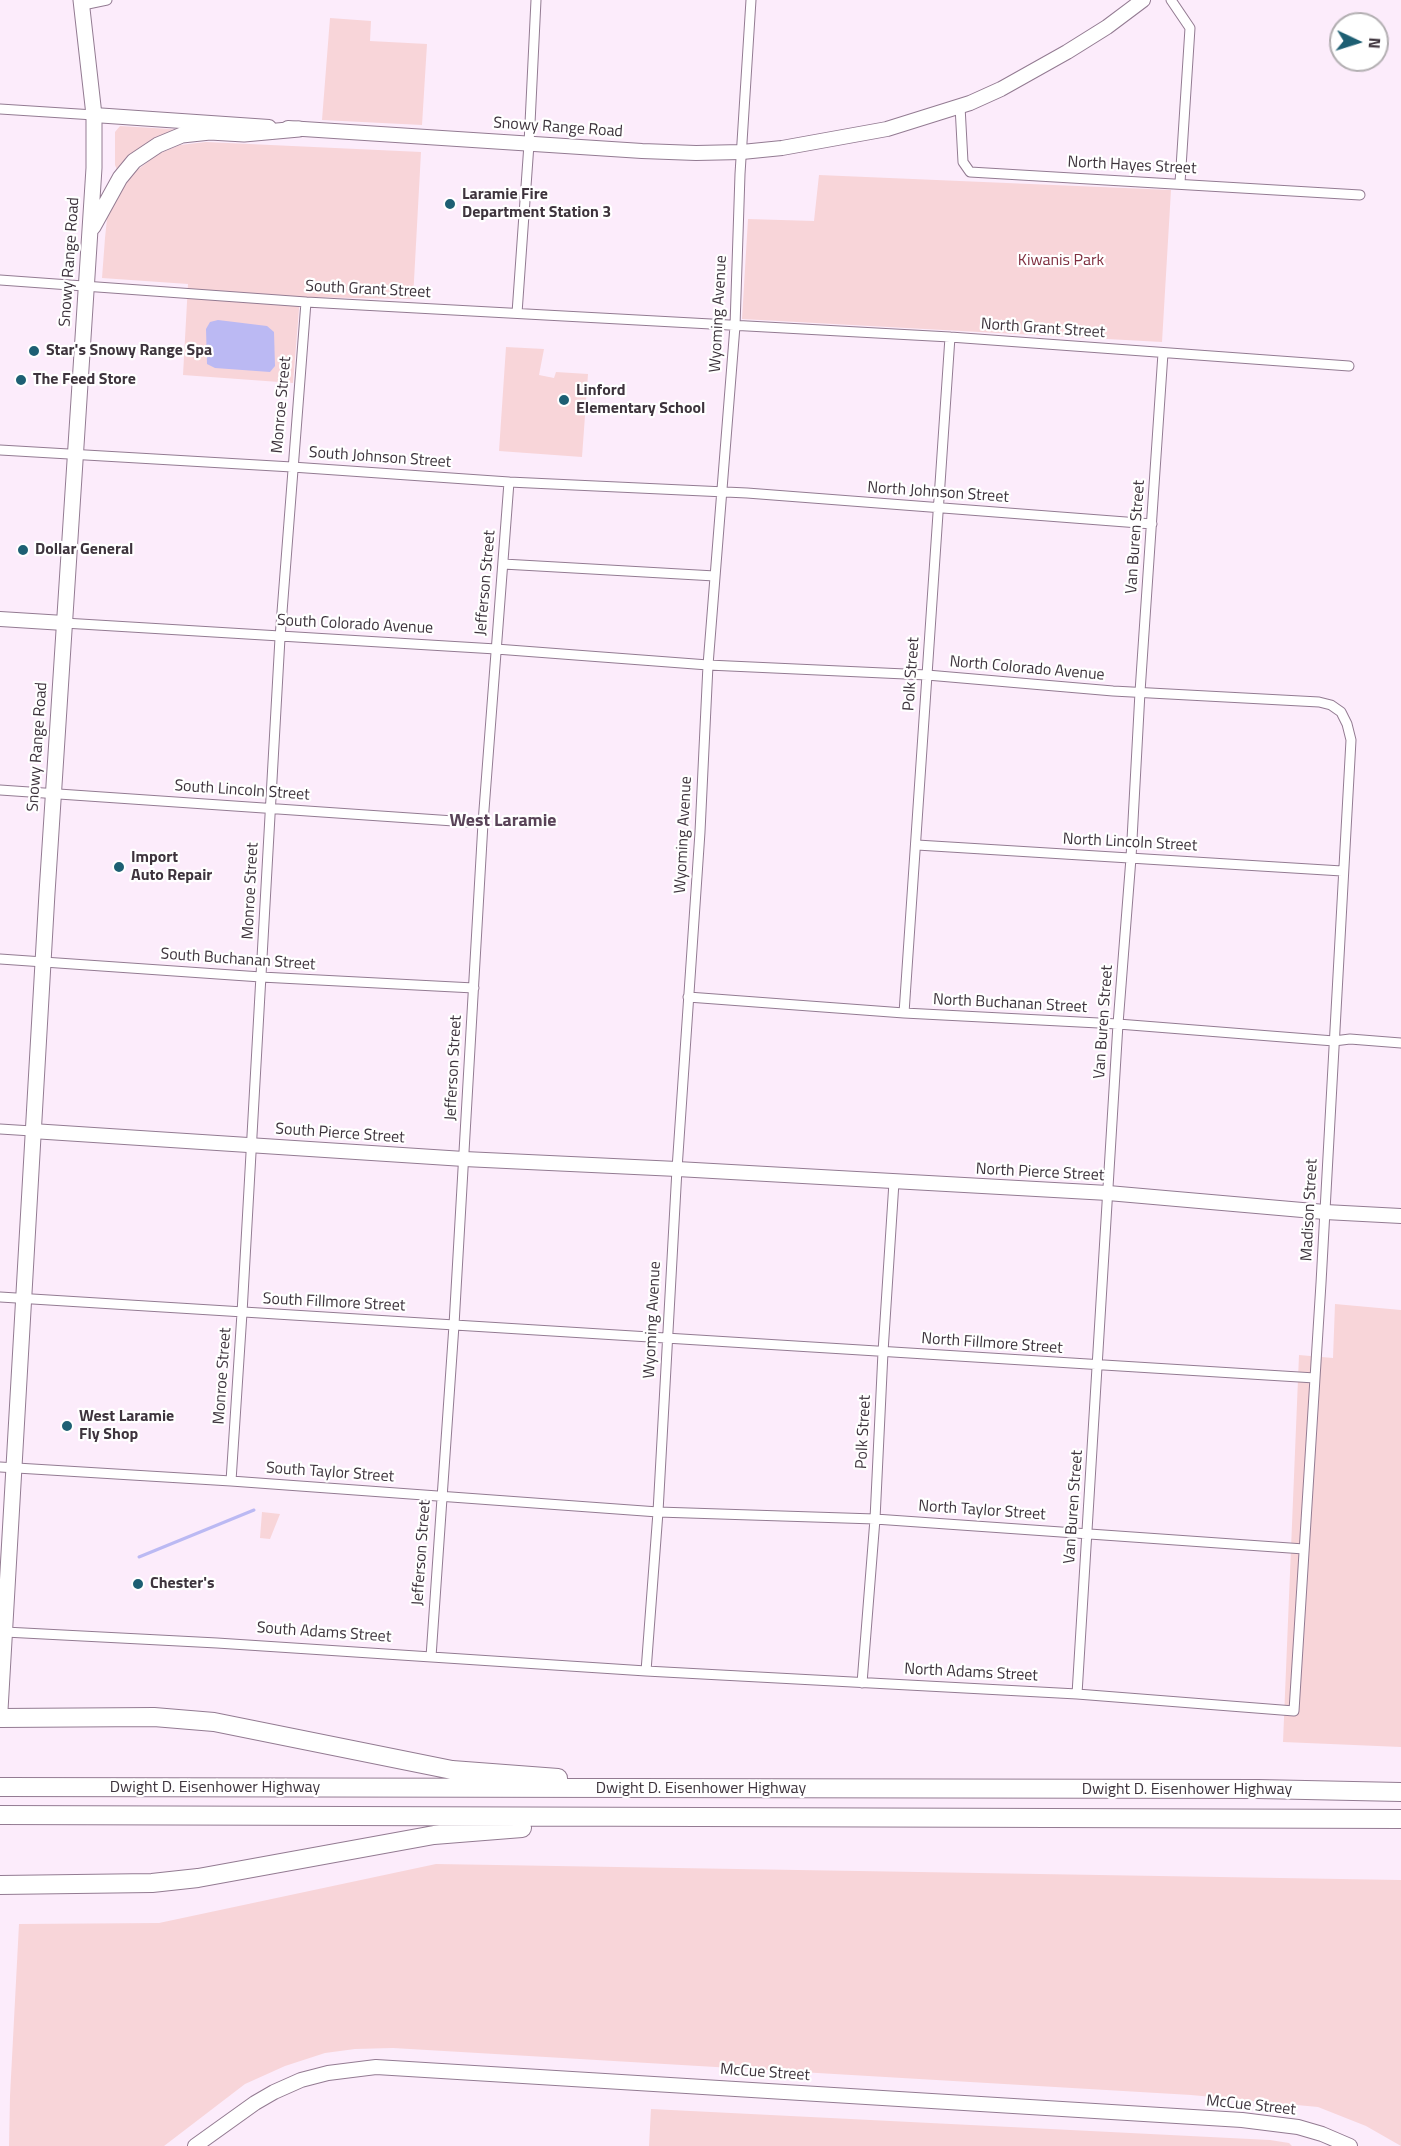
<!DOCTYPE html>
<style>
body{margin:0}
#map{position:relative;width:1401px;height:2146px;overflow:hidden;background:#fcecfb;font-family:"Titillium Web",sans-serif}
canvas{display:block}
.north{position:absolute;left:1329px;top:12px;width:60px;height:60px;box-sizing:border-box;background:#fff;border:2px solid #b2aeb1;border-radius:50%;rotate:94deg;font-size:16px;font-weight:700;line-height:24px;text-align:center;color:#3e343d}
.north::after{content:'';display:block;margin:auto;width:21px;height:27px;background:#1d5f73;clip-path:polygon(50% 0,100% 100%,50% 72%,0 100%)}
</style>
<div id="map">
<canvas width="1401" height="2146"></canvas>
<div class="north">N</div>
</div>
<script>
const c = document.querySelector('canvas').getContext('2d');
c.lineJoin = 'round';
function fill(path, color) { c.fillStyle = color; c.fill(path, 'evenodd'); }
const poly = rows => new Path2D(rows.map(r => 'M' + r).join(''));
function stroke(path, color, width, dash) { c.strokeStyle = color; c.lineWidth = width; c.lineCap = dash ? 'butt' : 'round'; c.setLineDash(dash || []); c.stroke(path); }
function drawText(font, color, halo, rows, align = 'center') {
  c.font = font + ' "Titillium Web",sans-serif'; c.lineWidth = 4.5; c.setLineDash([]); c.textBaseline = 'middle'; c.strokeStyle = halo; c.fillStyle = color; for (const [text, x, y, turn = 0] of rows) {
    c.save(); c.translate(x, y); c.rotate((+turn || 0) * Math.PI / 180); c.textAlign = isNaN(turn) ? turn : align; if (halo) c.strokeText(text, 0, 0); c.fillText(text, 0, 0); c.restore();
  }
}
const green = poly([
 [330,18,371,21,370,41,427,44,422,125,322,120],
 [120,126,186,130,118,172,115,165,115,132],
 [206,142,421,152,413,299,300,297,293,383,183,375,188,284,102,278,105,238,108,209,114,196,132,174,158,154,180,145],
 [819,175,1171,190,1162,342,742,319,748,219,814,221],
 [506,347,544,349,539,375,554,378,556,372,588,374,582,457,499,451],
 [1335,1304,1401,1310,1401,1747,1283,1742,1299,1355,1333,1358],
 [262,1512,280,1514,270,1539,260,1538],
 [436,1864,1401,1880,1401,2146,1366,2126,1318,2107,1191,2095,393,2048,355,2049,325,2053,285,2066,245,2084,164,2146,9,2146,10,2096,19,1924,159,1923],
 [651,2109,1270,2140,1289,2143,1292,2146,649,2146]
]);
const water = poly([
 [218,320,267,326,274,332,275,366,270,372,215,368,207,364,206,329,210,322]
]);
const stream = poly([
 [139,1557,254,1510]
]);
const street = poly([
 [1171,0,1190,28,1180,183],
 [83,5,107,0],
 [960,106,963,162,970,172,1360,195],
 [0,109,94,115],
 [0,280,306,302,950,337,1349,366],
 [517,313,529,144,536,0],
 [0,450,292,467,509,482,747,493,1152,524],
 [503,564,715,576],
 [0,790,483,823],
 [917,845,1342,871],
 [0,959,261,977,474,988],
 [688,997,904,1013,1118,1024,1334,1041,1350,1039,1401,1043],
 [904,1013,950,337],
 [0,1129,32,1131],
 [0,1297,1315,1378],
 [0,1467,231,1481,658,1512,875,1519,1304,1549],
 [231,1481,242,1313,280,638,306,302],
 [5,1632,217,1643,646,1671,1077,1694,1294,1711,1321,1283,1351,740,1347,724,1341,712,1331,705,1319,702,1113,691,927,675,708,665,496,649,64,623],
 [431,1657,454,1325,483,823,509,482],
 [646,1671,658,1512,677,1169,700,832,708,665,735,326,740,174,751,0],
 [862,1683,875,1519,883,1352,894,1182],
 [1077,1694,1118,1024,1131,858,1140,692,1163,353]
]);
const secondary = poly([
 [94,115,269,127],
 [288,128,642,151,696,153,742,152,782,148,887,129,970,103,1001,89,1067,52,1107,27,1143,0],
 [0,619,64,623],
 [32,1131,464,1159,677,1169,1108,1193,1325,1212,1401,1216],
 [195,2146,255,2103,274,2092,301,2080,328,2073,376,2067,1242,2120,1298,2127,1322,2134,1350,2146]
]);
const primary = poly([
 [93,227,120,178,134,161,158,145,182,135,210,132,244,134,299,129],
 [0,1710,47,893,94,168,94,115,81,0]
]);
const highway = poly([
 [0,1718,154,1717,214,1722,452,1770,558,1778],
 [0,1787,1258,1789,1401,1792],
 [0,1815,1401,1819],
 [0,1885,152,1883,198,1878,434,1835,522,1828]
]);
const markers = [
 [450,204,6,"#1d5f73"],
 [34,351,6,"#1d5f73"],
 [21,380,6,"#1d5f73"],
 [564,400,6,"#1d5f73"],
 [23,550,6,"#1d5f73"],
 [119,867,6,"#1d5f73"],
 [67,1426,6,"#1d5f73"],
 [138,1584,6,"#1d5f73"]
];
const streetNames = [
 ["Snowy Range Road",558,128,4],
 ["North Hayes Street",1132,166,3],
 ["Snowy Range Road",70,262,-86],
 ["South Grant Street",368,290,3],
 ["Wyoming Avenue",719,314,-87],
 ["North Grant Street",1043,329,4],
 ["Monroe Street",282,405,-85],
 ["South Johnson Street",380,458,4],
 ["North Johnson Street",938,493,4],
 ["Van Buren Street",1136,537,-86],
 ["Jefferson Street",486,583,-85],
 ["South Colorado Avenue",355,625,3],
 ["North Colorado Avenue",1027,669,5],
 ["Polk Street",912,674,-86],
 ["Snowy Range Road",38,747,-86],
 ["South Lincoln Street",242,791,4],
 ["Wyoming Avenue",684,835,-87],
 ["North Lincoln Street",1130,843,3],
 ["Monroe Street",251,891,-87],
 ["South Buchanan Street",238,960,4],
 ["North Buchanan Street",1010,1004,3],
 ["Van Buren Street",1104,1022,-86],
 ["Jefferson Street",454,1068,-87],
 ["South Pierce Street",340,1134,4],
 ["North Pierce Street",1040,1173,3],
 ["Madison Street",1310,1210,-87],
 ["South Fillmore Street",334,1303,3],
 ["Wyoming Avenue",653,1320,-87],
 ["North Fillmore Street",992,1344,4],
 ["Monroe Street",223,1376,-86],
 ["Polk Street",864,1432,-87],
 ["South Taylor Street",330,1473,4],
 ["Van Buren Street",1074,1507,-86],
 ["North Taylor Street",982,1511,4],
 ["Jefferson Street",422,1553,-86],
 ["South Adams Street",324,1633,4],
 ["North Adams Street",971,1673,3],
 ["Dwight D. Eisenhower Highway",215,1788],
 ["Dwight D. Eisenhower Highway",701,1789],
 ["Dwight D. Eisenhower Highway",1187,1790],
 ["McCue Street",765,2073,4],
 ["McCue Street",1251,2106,6]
];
const poiNames = [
 ["Laramie Fire",462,195],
 ["Department Station 3",462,213],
 ["Star's Snowy Range Spa",46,351],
 ["The Feed Store",33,380],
 ["Linford",576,391],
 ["Elementary School",576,409],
 ["Dollar General",35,550],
 ["Import",131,858],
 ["Auto Repair",131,876],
 ["West Laramie",79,1417],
 ["Fly Shop",79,1435],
 ["Chester's",150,1584]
];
const parkNames = [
 ["Kiwanis Park",1061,261]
];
const neighbourhoodNames = [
 ["West Laramie",503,822]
];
fill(green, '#f8d5d9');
fill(water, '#bbb9f3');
stroke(stream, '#bbb9f3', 3);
stroke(street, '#937b92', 11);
stroke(secondary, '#937b92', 16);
stroke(primary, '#937b92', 17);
stroke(highway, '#937b92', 20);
stroke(street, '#fff', 9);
stroke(secondary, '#fff', 14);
stroke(primary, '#fff', 15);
stroke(highway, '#fff', 18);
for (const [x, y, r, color] of markers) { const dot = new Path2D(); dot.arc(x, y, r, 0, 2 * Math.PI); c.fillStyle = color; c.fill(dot); stroke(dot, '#fff', 2); }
drawText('16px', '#3e343d', '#fff', streetNames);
drawText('bold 16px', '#3e343d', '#fff', poiNames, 'left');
drawText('16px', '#803041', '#fff', parkNames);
drawText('bold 18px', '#594358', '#fff', neighbourhoodNames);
</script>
